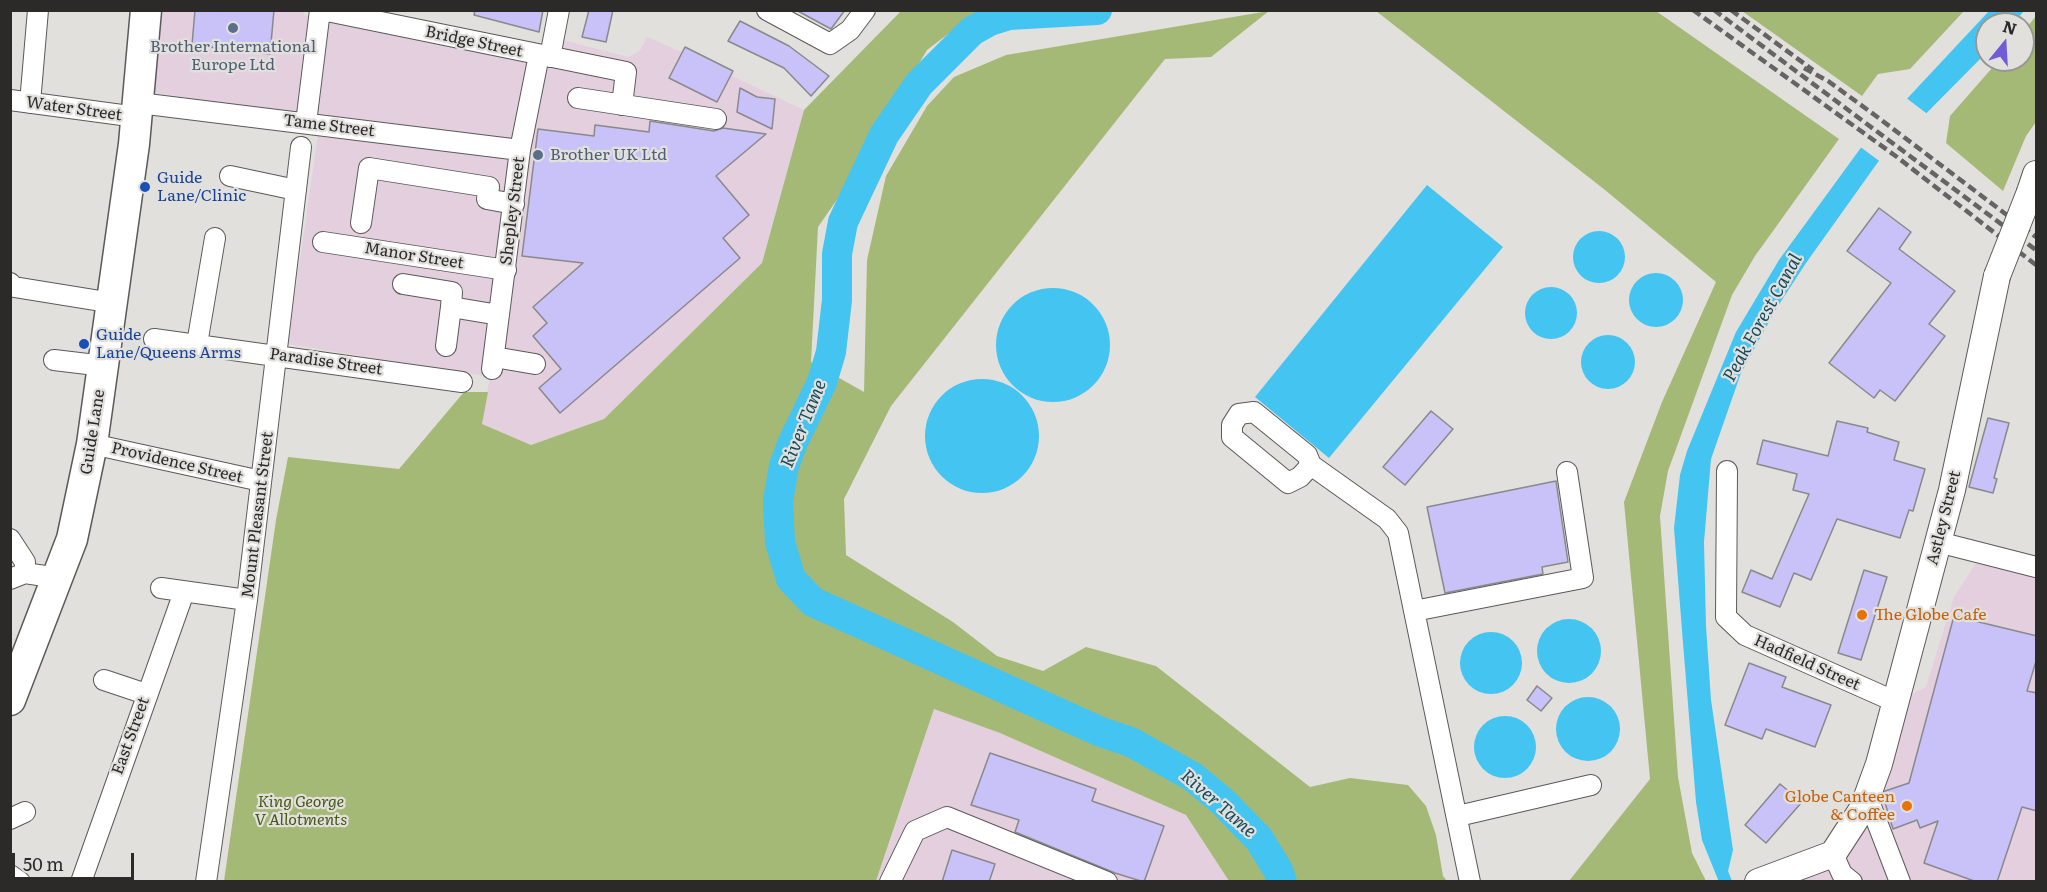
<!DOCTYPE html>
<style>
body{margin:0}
#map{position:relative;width:2047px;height:892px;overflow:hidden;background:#e2e0dd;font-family:Literata,serif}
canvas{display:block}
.frame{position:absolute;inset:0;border:12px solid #2b2a29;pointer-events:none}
.north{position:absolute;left:1975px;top:12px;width:60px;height:60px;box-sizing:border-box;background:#e2e0dd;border:2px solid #999795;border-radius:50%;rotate:18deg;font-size:16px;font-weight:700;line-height:24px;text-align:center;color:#2b2a29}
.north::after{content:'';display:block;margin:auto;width:21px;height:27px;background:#6f5cd6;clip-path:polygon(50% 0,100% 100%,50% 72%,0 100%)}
.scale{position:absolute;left:12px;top:853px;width:122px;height:27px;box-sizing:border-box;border:3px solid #2b2a29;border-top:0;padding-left:8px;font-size:18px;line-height:21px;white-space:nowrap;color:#2b2a29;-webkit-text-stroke:4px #e2e0dd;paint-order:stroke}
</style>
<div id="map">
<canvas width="2047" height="892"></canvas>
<div class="frame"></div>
<div class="north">N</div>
<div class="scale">50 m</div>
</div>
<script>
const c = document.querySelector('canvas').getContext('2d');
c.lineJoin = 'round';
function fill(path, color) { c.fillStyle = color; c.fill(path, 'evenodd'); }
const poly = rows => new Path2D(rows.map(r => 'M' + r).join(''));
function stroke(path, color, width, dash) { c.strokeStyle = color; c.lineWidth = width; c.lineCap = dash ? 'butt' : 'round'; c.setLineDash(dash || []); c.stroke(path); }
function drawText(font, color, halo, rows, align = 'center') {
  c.font = font + ' Literata,serif'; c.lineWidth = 4.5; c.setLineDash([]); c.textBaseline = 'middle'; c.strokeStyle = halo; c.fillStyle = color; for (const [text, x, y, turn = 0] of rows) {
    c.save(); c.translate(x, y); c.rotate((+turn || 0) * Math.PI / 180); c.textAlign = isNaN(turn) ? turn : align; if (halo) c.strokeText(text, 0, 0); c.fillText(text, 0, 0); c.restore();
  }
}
const industrial = poly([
 [305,10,304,15,556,68,563,40,628,57,640,51,647,37,682,52,685,47,734,72,732,76,804,110,762,263,604,419,531,445,481,424,490,377,288,344,320,120,149,92,156,11],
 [1976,563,2033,577,2036,564,2036,881,1758,882,1833,854,1896,702,1926,687,1954,597],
 [934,709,1000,733,1186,815,1229,881,876,882]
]);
const green = poly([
 [901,11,978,11,927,50,845,188,818,227,811,362,864,392,867,260,886,176,927,106,954,77,1006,55,1269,11,1211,57,1165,59,891,406,844,499,846,555,953,622,997,656,1043,671,1086,647,1156,666,1310,787,1350,778,1408,785,1426,806,1436,835,1443,876,1447,881,1229,881,1186,815,1000,733,934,709,876,881,224,881,276,520,288,457,399,469,464,392,488,392,482,424,531,445,604,419,762,263,804,110],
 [1376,11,1656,11,1839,139,1755,256,1732,295,1668,471,1660,516,1678,777,1692,853,1706,881,1569,881,1650,779,1624,502,1662,402,1716,282,1605,190],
 [1742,11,1964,11,1910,69,1878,74,1862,96],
 [2036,16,2036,122,2026,136,2003,191,1946,143,1950,116,1999,60,2023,60,2023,32]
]);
const water = poly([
 [1989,11,2024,11,2013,24,1987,24,1987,52,1878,162,1806,263,1776,309,1741,373,1711,459,1704,542,1706,626,1711,700,1733,850,1728,871,1732,881,1719,882,1702,840,1696,802,1683,643,1674,528,1680,475,1687,451,1736,332,1779,260,1860,149],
 [1427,185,1503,247,1329,458,1255,397],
 '1573 257a26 26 0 1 1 52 0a26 26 0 1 1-52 0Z',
 '1629 300a27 27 0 1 1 54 0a27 27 0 1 1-54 0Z',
 '1525 313a26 26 0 1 1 52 0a26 26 0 1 1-52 0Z',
 '996 345a57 57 0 1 1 114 0a57 57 0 1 1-114 0Z',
 '1581 362a27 27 0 1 1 54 0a27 27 0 1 1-54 0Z',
 '925 436a57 57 0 1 1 114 0a57 57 0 1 1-114 0Z',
 '1537 651a32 32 0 1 1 64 0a32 32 0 1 1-64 0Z',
 '1460 663a31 31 0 1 1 62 0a31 31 0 1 1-62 0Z',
 '1556 729a32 32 0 1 1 64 0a32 32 0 1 1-64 0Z',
 '1474 747a31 31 0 1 1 62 0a31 31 0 1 1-62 0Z'
]);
const pier = poly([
 [1905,97,1930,116,1882,163,1859,146]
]);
const river = poly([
 [1097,10,1009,15,990,21,972,31,919,84,884,135,843,222,837,254,837,300,831,352,822,382,793,442,784,466,778,501,780,542,791,579,813,602,1101,732,1131,742,1193,777,1222,801,1259,839,1278,870,1282,882]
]);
const building = poly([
 [195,10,274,10,270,54,192,45,195,10],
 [475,10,543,10,539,32,474,15,475,10],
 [589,10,613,10,606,42,582,37,589,10],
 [796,10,845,10,831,29,796,10],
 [740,21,789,46,829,76,811,96,784,68,728,41,740,21],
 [685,47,733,71,717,102,669,78,685,47],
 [740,88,757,97,775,99,772,129,737,112,740,88],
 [650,121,714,131,723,128,766,134,716,176,749,215,723,238,740,258,560,413,539,388,561,369,533,336,547,323,533,307,583,263,522,256,538,129,594,136,595,125,649,132,650,121],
 [1879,208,1911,232,1899,249,1955,291,1929,324,1945,336,1895,401,1880,390,1874,398,1829,363,1891,283,1847,251,1879,208],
 [1431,411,1453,429,1405,485,1383,467,1431,411],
 [1988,418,2009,423,1994,478,1997,479,1993,493,1969,487,1988,418],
 [1837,421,1868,428,1867,432,1899,442,1894,460,1925,469,1913,511,1909,510,1900,538,1837,519,1811,580,1794,573,1780,607,1742,592,1751,570,1772,579,1809,494,1793,490,1797,474,1757,464,1763,440,1828,456,1837,421],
 [1556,481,1568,562,1542,567,1543,574,1445,593,1427,507,1556,481],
 [1864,570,1887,577,1861,660,1838,653,1864,570],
 [1954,616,2037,636,2037,658,2027,691,2037,693,2037,811,2022,807,1997,882,1977,882,1924,863,1938,821,1920,828,1917,820,1893,829,1883,796,1885,791,1909,783,1954,616],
 [1749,663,1786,677,1782,687,1831,705,1815,747,1766,729,1762,739,1725,725,1749,663],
 [1537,686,1552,698,1541,711,1527,700,1537,686],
 [990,753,1096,789,1092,801,1164,826,1144,882,1115,873,1015,832,1019,820,971,805,990,753],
 [1780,784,1802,802,1766,843,1745,825,1780,784],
 [952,850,995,864,989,882,942,882,952,850]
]);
const minor = poly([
 [322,10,626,72,622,105],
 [767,10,830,44,850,30,865,10],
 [550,57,559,10],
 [578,98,716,119],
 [10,100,137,117],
 [30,103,38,10],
 [139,103,520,150],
 [306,123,320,10],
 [230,176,296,190],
 [361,223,369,168,489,187,487,199,514,204],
 [323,242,506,270],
 [10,283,14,287,113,303],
 [403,284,452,292,451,307,499,315],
 [154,339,462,382],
 [197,344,215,238],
 [446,346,451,307],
 [494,357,535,364],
 [54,360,104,366],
 [492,369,520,150,539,55],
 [92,444,261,481],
 [1311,465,1300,477,1288,483,1232,437,1232,425,1239,414,1254,412,1307,455,1311,465,1387,519,1398,533,1470,882],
 [1727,471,1726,617,1745,635,1896,702],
 [10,539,25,562,25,573],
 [1938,542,2036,567],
 [10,579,25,573,58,578],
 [161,588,247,600],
 [1414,611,1583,578,1567,472],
 [104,680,146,694],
 [1867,796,1900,882],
 [1458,816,1591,785],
 [10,819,25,812],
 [1833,854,1842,874,1852,882],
 [10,875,20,882],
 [81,882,184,592],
 [206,882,247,600,301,147],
 [890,882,915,831,947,817,1107,882]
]);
const major = poly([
 [2030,192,2036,174],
 [1758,882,1833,854,1863,808,1879,764,1952,490,1997,276]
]);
const highway = poly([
 [10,700,72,539,92,444,134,144,146,10]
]);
const rail = poly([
 [1693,10,1897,157,2036,265],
 [1714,10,2036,250],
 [1731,10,1813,70],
 [1804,68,1828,81,1876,116,2036,237]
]);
const majorBridge = poly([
 [1997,276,2030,192]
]);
const markers = [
 [233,28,6,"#5c6f8a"],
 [538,155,6,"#5c6f8a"],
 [145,187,6,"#1a4fb4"],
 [84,344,6,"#1a4fb4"],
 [1862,615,6,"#e8710a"],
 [1907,806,6,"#e8710a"]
];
const streetNames = [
 ["Bridge Street",474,42,12],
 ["Water Street",74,109,8],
 ["Tame Street",329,126,7],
 ["Shepley Street",513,211,-83],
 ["Manor Street",414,256,9],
 ["Paradise Street",326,362,8],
 ["Guide Lane",93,432,-81],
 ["Providence Street",177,463,13],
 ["Mount Pleasant Street",258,515,-83],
 ["Astley Street",1944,518,-76],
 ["Hadfield Street",1807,663,24],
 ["East Street",131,736,-70]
];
const serviceNames = [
 ["Brother International",233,47],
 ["Europe Ltd",233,65],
 ["Brother UK Ltd",550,155,"left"]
];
const transitNames = [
 ["Guide",157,178],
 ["Lane/Clinic",157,196],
 ["Guide",96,335],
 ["Lane/Queens Arms",96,353]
];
const foodNames = [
 ["The Globe Cafe",1874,615],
 ["Globe Canteen",1895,797,"right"],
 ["& Coffee",1895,815,"right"]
];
const parkNames = [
 ["King George",301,802],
 ["V Allotments",301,820]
];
const waterNames = [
 ["Peak Forest Canal",1763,318,-61],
 ["River Tame",804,424,-68],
 ["River Tame",1218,804,41]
];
fill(industrial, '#e4cfde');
fill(green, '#a5b977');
fill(water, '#43c4f1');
fill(pier, '#e2e0dd');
stroke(river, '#43c4f1', 30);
fill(building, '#c8c2f9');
stroke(building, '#89898b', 1.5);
stroke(minor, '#5b5a58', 22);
stroke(major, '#5b5a58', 28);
stroke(highway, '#5b5a58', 33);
stroke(minor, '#fff', 20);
stroke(major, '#fff', 26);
stroke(highway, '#fff', 30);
stroke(rail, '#656462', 4.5, [9, 4.5]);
stroke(majorBridge, '#5b5a58', 28, []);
stroke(majorBridge, '#fff', 26);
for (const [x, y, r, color] of markers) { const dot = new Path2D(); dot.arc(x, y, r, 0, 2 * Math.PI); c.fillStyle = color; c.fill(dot); stroke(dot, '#e2e0dd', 2); }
drawText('16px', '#2b2a29', '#e2e0dd', streetNames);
drawText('16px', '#4e5e75', '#e2e0dd', serviceNames);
drawText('16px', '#164399', '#e2e0dd', transitNames, 'left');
drawText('16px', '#c56008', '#e2e0dd', foodNames, 'left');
drawText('italic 16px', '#475813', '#e2e0dd', parkNames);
drawText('italic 18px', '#154a5d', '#e2e0dd', waterNames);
</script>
